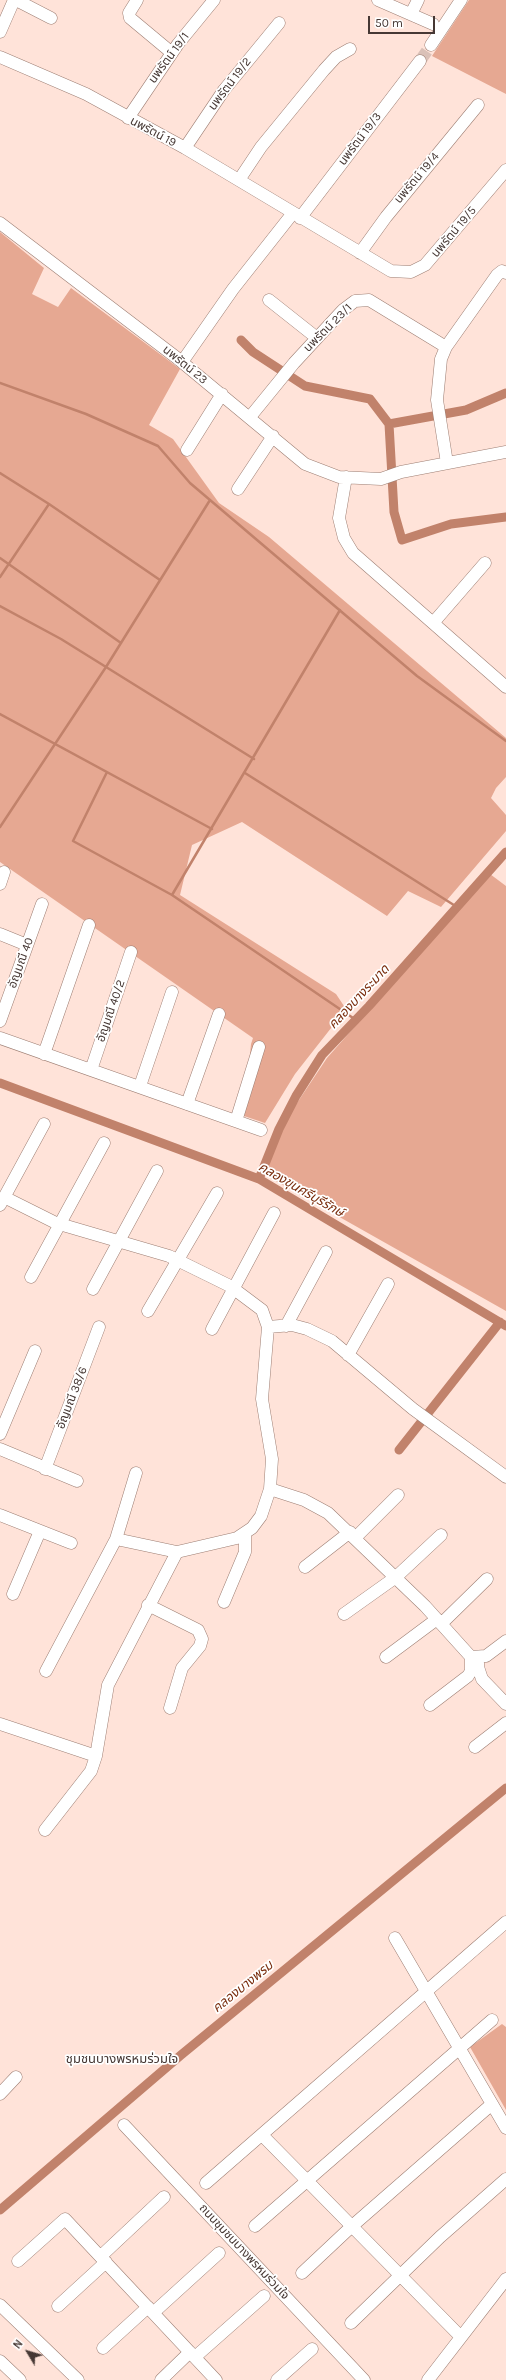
<!DOCTYPE html>
<meta charset="utf-8">
<style>
body{margin:0}
#map{position:relative;width:506px;height:2380px;overflow:hidden;background:#ffe3d9;font-family:Karla,sans-serif}
canvas{display:block}
.north{position:absolute;left:8px;top:2332px;width:40px;height:40px;-webkit-text-stroke:3px #fff;paint-order:stroke;rotate:308deg;font-size:11px;font-weight:700;line-height:16px;text-align:center;color:#463834}
.north::after{content:'';display:block;margin:auto;width:14px;height:18px;background:#463834;clip-path:polygon(50% 0,100% 100%,50% 72%,0 100%)}
.scale{position:absolute;left:368px;top:16px;width:67px;height:18px;box-sizing:border-box;border:2px solid #463834;border-top:0;padding-left:5px;font-size:12px;line-height:14px;white-space:nowrap;color:#463834;-webkit-text-stroke:3px #fff;paint-order:stroke}
</style>
<div id="map">
<canvas width="506" height="2380"></canvas>
<div class="north">N</div>
<div class="scale">50 m</div>
</div>
<script>
const c = document.querySelector('canvas').getContext('2d');
c.lineJoin = 'round';
function fill(path, color) { c.fillStyle = color; c.fill(path, 'evenodd'); }
const poly = rows => new Path2D(rows.map(r => 'M' + r).join(''));
function stroke(path, color, width, dash) { c.strokeStyle = color; c.lineWidth = width; c.lineCap = dash ? 'butt' : 'round'; c.setLineDash(dash || []); c.stroke(path); }
function drawText(font, color, halo, rows, align = 'center') {
  c.font = font + ' Karla,"Noto Sans Thai",sans-serif'; c.lineWidth = 3.5; c.setLineDash([]); c.textBaseline = 'middle'; c.strokeStyle = halo; c.fillStyle = color; for (const [text, x, y, turn = 0] of rows) {
    c.save(); c.translate(x, y); c.rotate((+turn || 0) * Math.PI / 180); c.textAlign = isNaN(turn) ? turn : align; if (halo) c.strokeText(text, 0, 0); c.fillText(text, 0, 0); c.restore();
  }
}
const green = poly([
 [469,0,506,0,506,94,432,56],
 [0,232,44,268,32,294,58,307,71,288,180,369,149,425,173,439,219,503,269,537,506,738,506,777,496,788,491,798,506,815,506,831,441,907,408,891,387,916,242,822,192,845,180,895,336,994,346,1009,295,1074,265,1123,244,1116,251,1044,253,1038,0,862],
 [490,874,506,886,506,1311,258,1171,293,1109,327,1058],
 [502,2024,506,2027,506,2110,470,2047]
]);
const stream = poly([
 [0,383,86,414,158,446,190,483,417,676,506,741],
 [0,473,49,504],
 [0,558,121,643],
 [0,577,49,504,160,580],
 [0,606,61,639,254,759],
 [0,714,212,829],
 [107,772,73,841,172,895,356,1020],
 [245,773,457,907],
 [0,827,106,667,210,500],
 [172,895,340,610]
]);
const canal = poly([
 [241,340,253,352,305,386,370,399,389,424,394,512,402,540,451,524,506,517],
 [389,424,466,410,506,393],
 [0,1083,259,1179,506,1326],
 [259,1179,279,1129,296,1096,322,1055,369,1006,506,852],
 [399,1450,500,1322],
 [0,2210,181,2055,506,1788]
]);
const minorTunnel = poly([
 [420,61,431,45]
]);
const minor = poly([
 [16,0,51,18],
 [137,0,129,13,130,18,172,53],
 [378,0,433,24],
 [411,14,418,0],
 [0,32,14,0],
 [431,45,461,0],
 [0,57,86,94,185,148,391,271,411,272,425,265,506,170],
 [128,118,178,44,214,0],
 [185,148,224,90,279,23],
 [239,180,261,147,324,70,336,57,350,49],
 [300,218,420,61],
 [0,223,177,358,305,464,339,477,381,479,401,472,506,452],
 [360,253,386,217,478,105],
 [269,300,317,338],
 [182,362,233,289,293,213],
 [250,417,294,363,343,310,355,301,369,300,446,347],
 [187,450,222,394],
 [447,463,437,400,441,359,446,347,497,275,502,271,506,273],
 [346,477,339,518,344,538,353,553,506,687],
 [238,489,273,436],
 [433,623,485,563],
 [0,884,4,872],
 [0,934,27,945],
 [0,1021,42,904],
 [0,1038,261,1130],
 [44,1054,89,925],
 [91,1070,131,952],
 [140,1086,172,992],
 [187,1104,219,1014],
 [236,1121,259,1047],
 [4,1197,56,1223,169,1256,230,1286,262,1310,268,1327,262,1399,272,1459,270,1489,261,1516,252,1528,237,1538,177,1552,116,1539],
 [0,1205,44,1124],
 [31,1277,104,1143],
 [93,1289,157,1171],
 [148,1311,217,1193],
 [286,1326,326,1252],
 [268,1327,292,1325,307,1329,332,1341,413,1409,506,1477],
 [212,1329,274,1213],
 [348,1355,388,1284],
 [0,1434,35,1351],
 [0,1449,77,1481],
 [45,1469,99,1327],
 [270,1489,304,1500,328,1513,425,1606,471,1657,486,1656,506,1641],
 [0,1515,71,1543],
 [355,1538,398,1495],
 [305,1567,350,1532],
 [13,1594,40,1531],
 [224,1602,245,1552,245,1533],
 [148,1605,198,1630,202,1639,200,1646,182,1668,170,1708],
 [344,1614,396,1577,441,1535],
 [441,1624,487,1579],
 [386,1657,437,1619],
 [478,1658,478,1667,482,1679,506,1704],
 [46,1671,116,1539,136,1473],
 [430,1705,468,1676,471,1671,471,1657],
 [0,1724,96,1756],
 [475,1747,506,1723],
 [45,1830,91,1771,96,1756,108,1685,177,1552],
 [395,1938,506,2128],
 [0,2094,16,2077],
 [124,2125,364,2380],
 [262,2135,461,2337],
 [206,2183,506,1922],
 [255,2226,492,2020],
 [101,2256,164,2197],
 [18,2261,65,2219,216,2380],
 [302,2273,351,2227,492,2104],
 [0,2305,78,2380],
 [58,2306,106,2262],
 [153,2313,219,2253],
 [351,2323,440,2237,506,2179],
 [103,2348,148,2307],
 [195,2357,264,2296],
 [0,2361,20,2380],
 [161,2380,190,2352],
 [277,2380,312,2349],
 [428,2380,506,2279]
]);
const streetNames = [
 ["นพรัตน์ 19/1",169,58,-54],
 ["นพรัตน์ 19/2",230,84,-53],
 ["นพรัตน์ 19",153,132,28],
 ["นพรัตน์ 19/3",360,139,-53],
 ["นพรัตน์ 19/4",417,178,-50],
 ["นพรัตน์ 19/5",454,232,-50],
 ["นพรัตน์ 23/1",328,328,-45],
 ["นพรัตน์ 23",185,365,39],
 ["อัญมณี 40",21,963,-70],
 ["อัญมณี 40/2",111,1011,-71],
 ["อัญมณี 38/6",72,1398,-69],
 ["ถนนชุมชนบางพรหมร่วมใจ",244,2252,47]
];
const waterNames = [
 ["คลองบางระมาด",359,997,-47],
 ["คลองขุนศรีบุรีรักษ์",301,1190,30],
 ["คลองบางพรม",243,1987,-39]
];
const neighbourhoodNames = [
 ["ชุมชนบางพรหมร่วมใจ",122,2059]
];
fill(green, '#e6a892');
stroke(stream, '#c1826b', 2.5);
stroke(canal, '#c1826b', 9);
stroke(minorTunnel, '#dac1b8', 12, [12, 6]);
stroke(minor, '#9d7e73', 13);
stroke(minor, '#fff', 12);
drawText('12px', '#463834', '#fff', streetNames);
drawText('italic 13px', '#792c0c', '#fff', waterNames);
drawText('13px', '#463834', '#fff', neighbourhoodNames);
</script>
